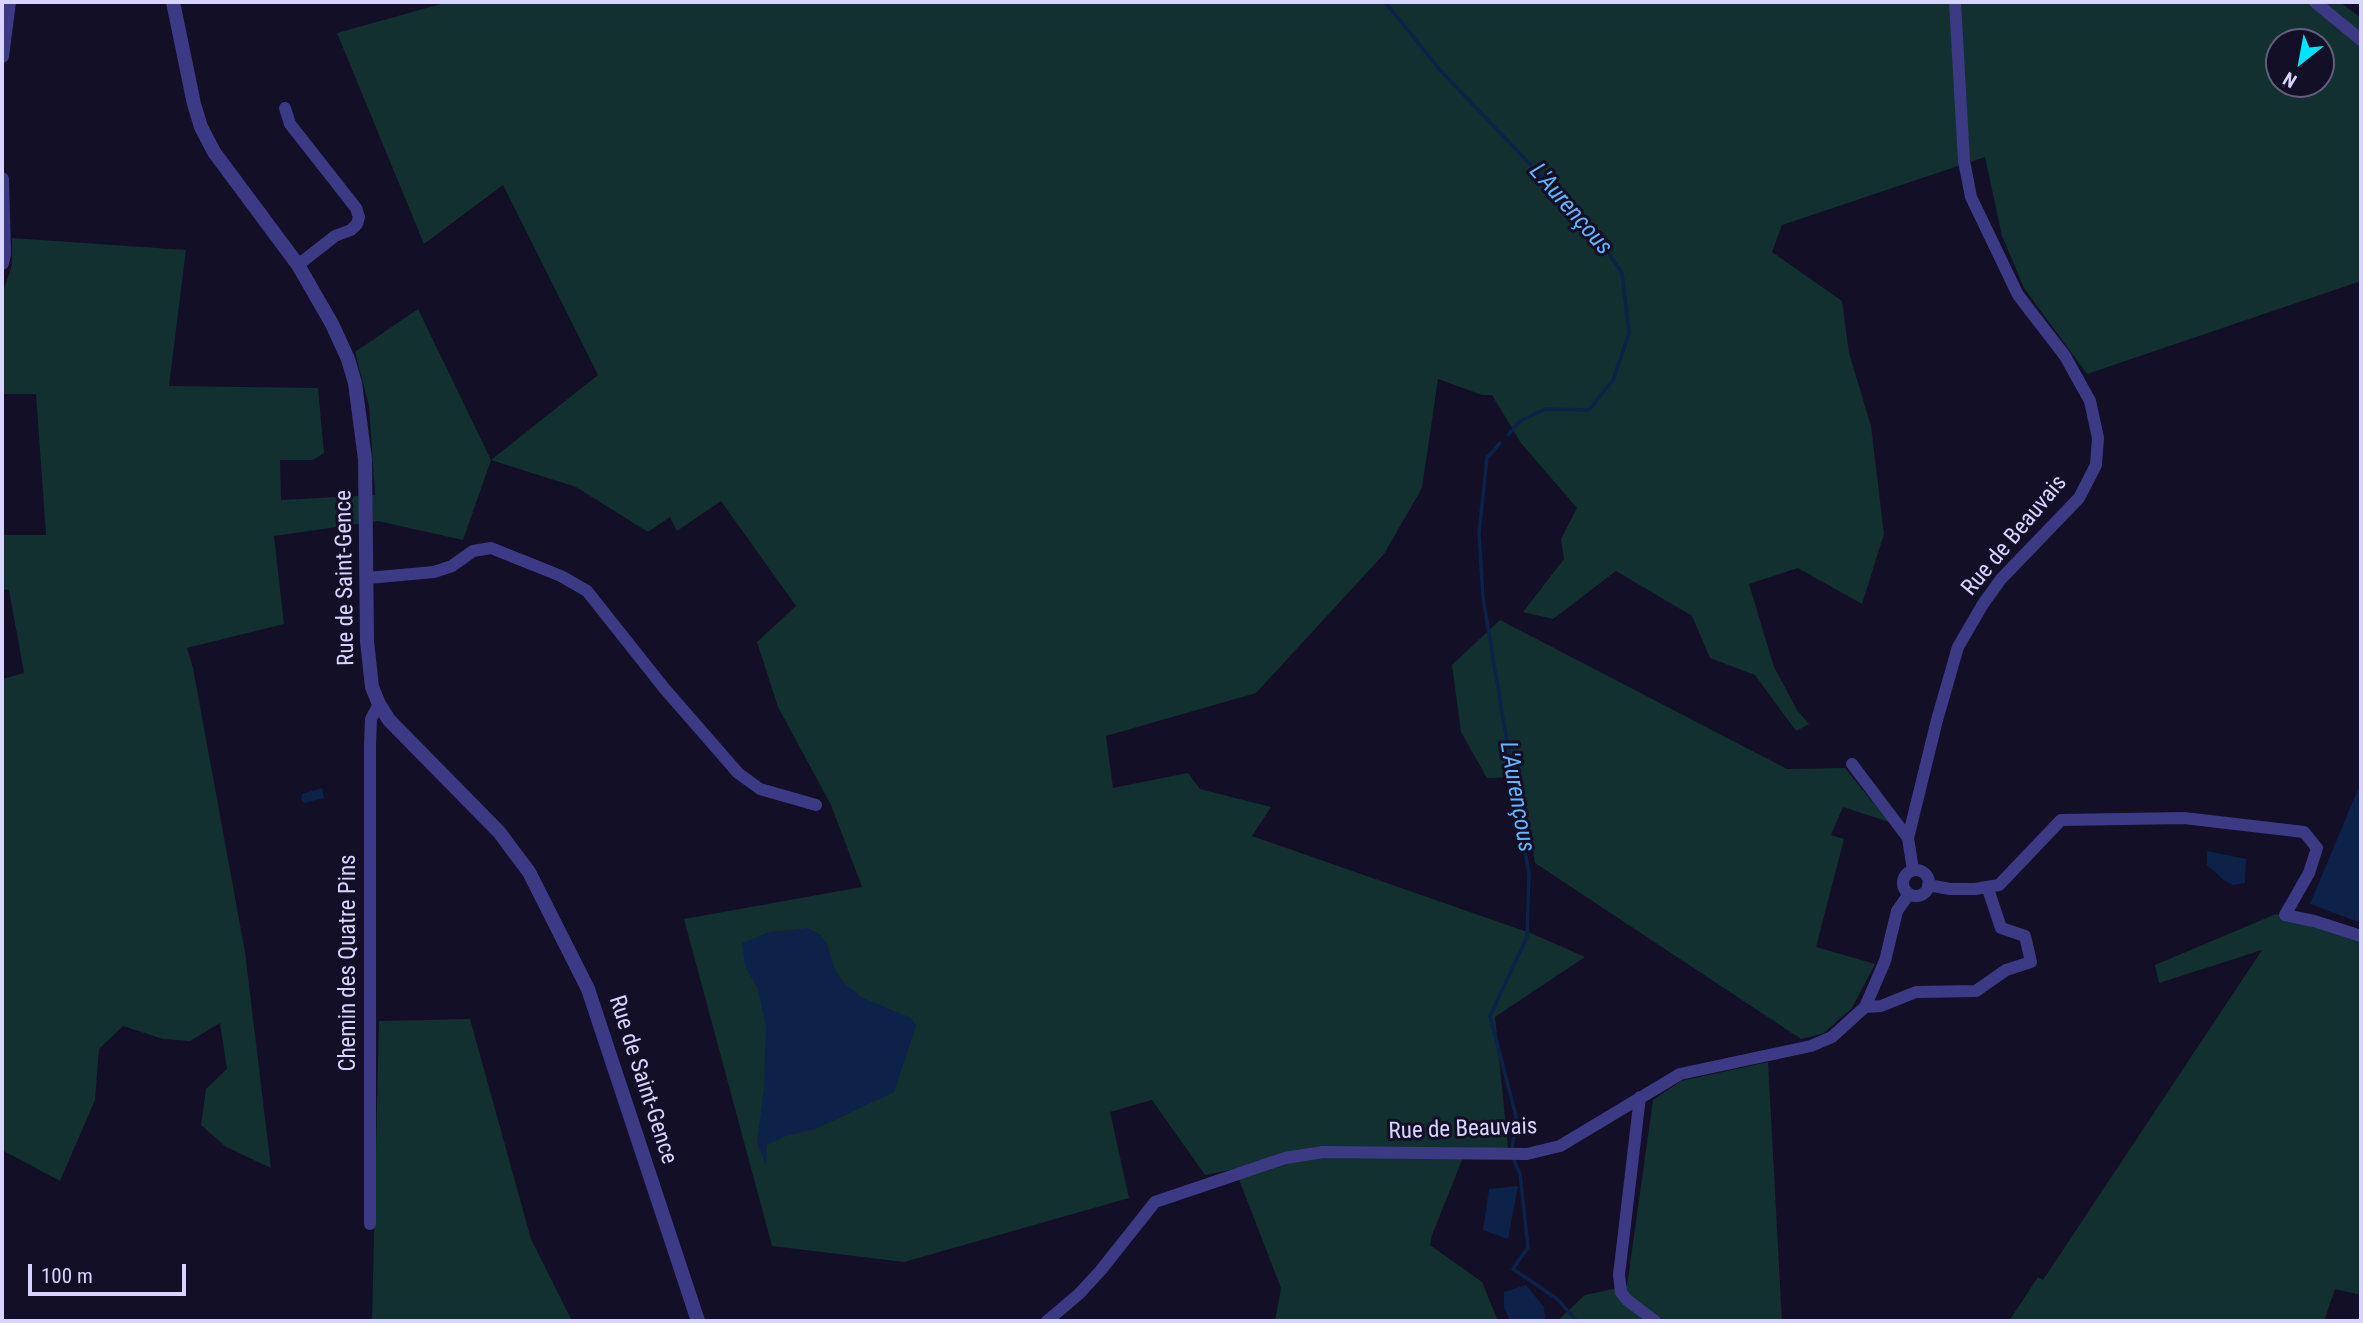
<!DOCTYPE html>
<meta charset="utf-8">
<style>
body{margin:0}
#map{position:relative;width:2363px;height:1323px;overflow:hidden;background:#130f26;font-family:"Roboto Condensed",sans-serif}
canvas{display:block}
.frame{position:absolute;inset:0;border:4px solid #d9d4ff;pointer-events:none}
.north{position:absolute;left:2265px;top:28px;width:70px;height:70px;box-sizing:border-box;background:#130f26;border:2px solid #625e7d;border-radius:50%;rotate:211deg;font-size:19px;font-weight:700;line-height:28px;text-align:center;color:#d9d4ff}
.north::after{content:'';display:block;margin:auto;width:24px;height:32px;background:#00e5ff;clip-path:polygon(50% 0,100% 100%,50% 72%,0 100%)}
.scale{position:absolute;left:28px;top:1264px;width:158px;height:32px;box-sizing:border-box;border:4px solid #d9d4ff;border-top:0;padding-left:9px;font-size:21px;line-height:24px;white-space:nowrap;color:#d9d4ff;-webkit-text-stroke:5px #130f26;paint-order:stroke}
</style>
<div id="map">
<canvas width="2363" height="1323"></canvas>
<div class="frame"></div>
<div class="north">N</div>
<div class="scale">100 m</div>
</div>
<script>
const c = document.querySelector('canvas').getContext('2d');
c.lineJoin = 'round';
function fill(path, color) { c.fillStyle = color; c.fill(path, 'evenodd'); }
const poly = rows => new Path2D(rows.map(r => 'M' + r).join(''));
function stroke(path, color, width, dash) { c.strokeStyle = color; c.lineWidth = width; c.lineCap = dash ? 'butt' : 'round'; c.setLineDash(dash || []); c.stroke(path); }
function drawText(font, color, halo, rows, align = 'center') {
  c.font = font + ' "Roboto Condensed",sans-serif'; c.lineWidth = 6; c.setLineDash([]); c.textBaseline = 'middle'; c.strokeStyle = halo; c.fillStyle = color; for (const [text, x, y, turn = 0] of rows) {
    c.save(); c.translate(x, y); c.rotate((+turn || 0) * Math.PI / 180); c.textAlign = isNaN(turn) ? turn : align; if (halo) c.strokeText(text, 0, 0); c.fillText(text, 0, 0); c.restore();
  }
}
const green = poly([
 [448,2,2340,2,2361,18,2361,281,2087,374,2024,288,2002,236,1985,157,1782,225,1772,252,1842,301,1849,353,1871,426,1884,534,1862,604,1798,568,1749,584,1774,667,1797,710,1809,724,1796,731,1755,675,1710,658,1692,616,1616,571,1553,619,1523,612,1564,559,1561,539,1577,508,1521,443,1492,395,1482,395,1438,379,1422,488,1384,554,1256,693,1106,736,1113,788,1188,773,1200,789,1271,807,1252,836,1533,934,1585,957,1495,1017,1508,1148,1466,1150,1432,1235,1430,1245,1482,1282,1498,1321,1275,1321,1281,1288,1235,1169,1205,1175,1152,1100,1110,1112,1129,1198,904,1262,772,1246,684,919,862,887,831,805,778,707,757,642,796,606,721,501,677,531,670,517,648,532,576,487,491,460,463,540,378,521,274,536,284,624,187,648,193,668,245,952,271,1168,226,1147,201,1125,206,1089,227,1069,220,1023,190,1041,163,1039,123,1026,99,1049,95,1100,60,1181,2,1150,2,679,24,673,9,590,2,589,2,535,46,535,36,394,2,394,2,295,12,265,12,238,186,250,169,386,318,388,324,453,313,460,280,460,281,500,375,495,369,406,355,352,418,309,491,460,598,375,503,185,424,244,337,33],
 [2279,42,2321,42,2321,84,2279,84],
 [1500,620,1787,769,1845,768,1889,822,1843,807,1831,835,1844,839,1816,947,1875,964,1852,1008,1824,1033,1801,1039,1535,863,1521,777,1487,778,1461,732,1452,665],
 [2276,914,2361,941,2361,1295,2335,1289,2324,1321,2009,1321,2038,1277,2043,1280,2262,950,2159,983,2155,965],
 [470,1019,531,1239,572,1321,372,1321,379,1021],
 [1768,1062,1782,1321,1557,1321,1585,1295,1627,1286,1653,1100,1681,1081]
]);
const water = poly([
 [2361,782,2361,923,2310,904],
 [322,788,324,798,304,803,301,799,302,794],
 [2207,851,2246,859,2245,883,2233,885,2225,881,2207,865],
 [808,928,821,935,827,944,835,970,844,983,861,997,911,1018,916,1026,894,1092,818,1128,786,1136,767,1145,766,1165,757,1143,764,1088,766,1028,758,989,745,966,742,943,770,932],
 [1518,1186,1508,1239,1483,1230,1489,1189],
 [1526,1285,1544,1307,1545,1319,1542,1321,1510,1321,1504,1307,1504,1292]
]);
const stream = poly([
 [1385,2,1440,70,1592,229,1622,273,1629,333,1613,380,1589,410,1545,409,1520,421,1508,435],
 [1500,443,1487,458,1479,533,1483,598,1529,874,1527,937,1490,1016,1517,1120,1512,1147],
 [1514,1160,1520,1174,1528,1247,1513,1269,1556,1298,1577,1321]
]);
const minor = poly([
 [2315,2,2361,40],
 [285,108,290,124,356,208,359,217,357,224,351,230,335,236,298,265],
 [368,578,434,572,452,566,473,551,491,548,561,576,587,591,664,688,738,773,760,789,816,805],
 [1852,764,1908,838],
 [1913,870,1908,838,1937,720,1958,647,1983,604,2001,579,2079,498,2096,465,2098,438,2090,401,2065,356,2018,295,1971,197,1964,161,1955,2],
 '1903 883a13 13 0 1 1 26 0a13 13 0 1 1-26 0Z',
 [1928,885,1950,889,1975,889,1999,885,2061,820,2184,818,2304,832,2317,848,2309,873,2285,915,2314,921,2361,936],
 [1865,1007,1881,1006,1916,992,1976,991,2006,970,2031,962,2025,936,2001,928,1988,889],
 [1640,1097,1619,1275,1621,1292,1627,1300,1655,1321],
 [370,1224,370,744,371,719,379,704],
 [1047,1321,1079,1294,1101,1270,1155,1202,1285,1158,1323,1152,1527,1154,1560,1146,1680,1074,1811,1046,1832,1037,1865,1007,1885,961,1897,911,1909,894]
]);
const tertiary = poly([
 [173,2,194,104,201,127,214,152,298,265,332,324,348,359,355,383,365,459,367,641,372,687,379,704,389,720,499,832,529,872,588,989,698,1321],
 [2,56,9,2],
 [2,179,4,254,2,263]
]);
const streetNames = [
 ["Rue de Beauvais",2015,536,-50],
 ["Rue de Saint-Gence",346,578,-91],
 ["Chemin des Quatre Pins",349,963,-90],
 ["Rue de Saint-Gence",642,1080,72],
 ["Rue de Beauvais",1463,1130,-2]
];
const waterNames = [
 ["L'Aurençous",1570,210,49],
 ["L'Aurençous",1516,797,80]
];
fill(green, '#12302f');
fill(water, '#0c2248');
stroke(stream, '#0c2248', 3.5);
stroke(minor, '#3d3a85', 12);
stroke(tertiary, '#3d3a85', 14);
drawText('23px', '#d9d4ff', '#130f26', streetNames);
drawText('italic 24px', '#62b6ff', '#130f26', waterNames);
</script>
